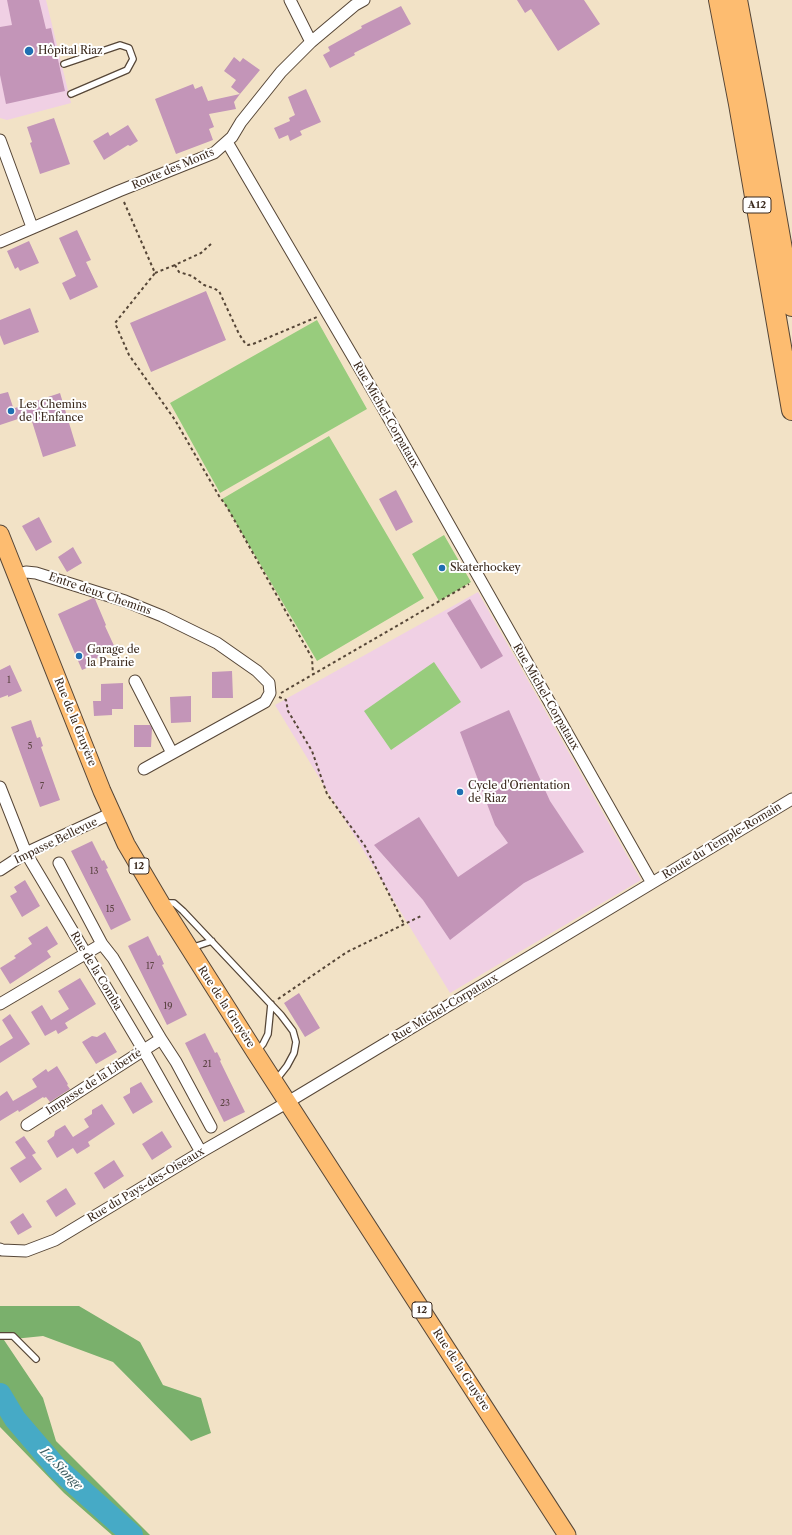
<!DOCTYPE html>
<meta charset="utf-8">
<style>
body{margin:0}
canvas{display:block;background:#f2e2c6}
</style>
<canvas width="792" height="1535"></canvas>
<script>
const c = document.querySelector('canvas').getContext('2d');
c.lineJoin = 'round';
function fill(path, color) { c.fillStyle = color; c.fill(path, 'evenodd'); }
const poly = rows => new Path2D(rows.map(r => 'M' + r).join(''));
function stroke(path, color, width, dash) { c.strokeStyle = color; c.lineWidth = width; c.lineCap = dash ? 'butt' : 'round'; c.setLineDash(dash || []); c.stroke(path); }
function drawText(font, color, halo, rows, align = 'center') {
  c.font = font + ' "Libre Caslon Text",serif'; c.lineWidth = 4; c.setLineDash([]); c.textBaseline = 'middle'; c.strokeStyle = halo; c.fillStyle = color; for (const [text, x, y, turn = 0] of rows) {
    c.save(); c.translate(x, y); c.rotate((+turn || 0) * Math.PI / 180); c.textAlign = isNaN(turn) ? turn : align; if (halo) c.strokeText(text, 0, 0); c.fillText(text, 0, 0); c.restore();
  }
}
const built = poly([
 [0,0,46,0,71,103,7,120,0,118],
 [478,592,641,880,450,993,275,705]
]);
const green = poly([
 [317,320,367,409,220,493,170,403],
 [329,436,424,598,317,661,222,499],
 [444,535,471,582,439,601,412,554],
 [434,662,461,702,391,750,364,711]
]);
const forest = poly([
 [0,1306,79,1306,140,1342,163,1385,201,1398,211,1433,191,1441,113,1362,43,1336,4,1340,43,1398,56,1441,150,1535,112,1535,64,1493,0,1427]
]);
const river = poly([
 [0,1394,15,1419,57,1468,132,1535]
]);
const building = poly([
 [7,0,39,0,46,29,51,28,65,91,6,104,0,75,0,27,12,25],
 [517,0,584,0,600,24,558,51,531,9,525,13],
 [401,6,411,24,354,53,355,55,330,68,323,55,330,51,328,47,362,28,361,26],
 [234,57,240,62,243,58,260,70,240,94,231,87,236,80,224,71],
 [193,84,195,89,202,86,208,101,240,94,234,102,236,109,209,114,214,127,209,129,213,140,176,154,155,99],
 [306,89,321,122,300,131,302,135,290,141,288,135,279,139,274,128,290,121,289,118,295,115,288,97],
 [54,118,70,164,40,174,30,143,32,142,27,127],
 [128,125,138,141,130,146,128,145,104,160,93,141,108,132,110,136],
 [77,230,91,260,86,262,98,287,70,300,62,283,76,276,59,238],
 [29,241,39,263,20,271,18,267,15,269,7,251],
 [206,291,226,340,151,372,130,323],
 [30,308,39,332,4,345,0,335,0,320],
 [8,392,13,407,15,408,60,393,76,446,43,457,30,415,0,425,0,394],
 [396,490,413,522,396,531,379,499],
 [39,517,52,542,36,551,22,526],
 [73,547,82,563,67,572,58,557],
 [93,598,95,599,106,625,105,626,116,650,93,660,96,664,82,670,58,614],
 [470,599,503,656,481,669,447,613],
 [10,665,22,691,8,697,8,695,0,698,0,670],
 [232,671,233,698,212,698,212,672],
 [123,683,123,709,112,709,112,715,94,716,93,701,101,701,101,684],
 [191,696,191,722,171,723,170,697],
 [509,710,550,801,584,852,524,883,450,940,423,900,374,845,419,817,458,877,508,843,495,825,460,732],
 [31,720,37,738,40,737,43,746,41,747,60,800,40,807,11,727],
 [134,725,150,725,152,728,151,747,134,747],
 [92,841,102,861,104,860,108,868,106,869,131,920,111,930,71,851],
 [25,880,40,906,22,917,10,896,17,892,14,887],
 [47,926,58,944,47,951,51,957,10,984,0,968,16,958,14,956,32,944,28,938],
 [148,936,158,956,160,955,164,964,162,965,187,1015,167,1025,128,946],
 [80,978,96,1004,65,1023,68,1028,58,1034,56,1030,45,1036,31,1012,42,1005,51,1020,69,1009,58,991],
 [299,993,320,1028,305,1037,284,1003],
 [10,1014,30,1044,0,1063,0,1046,13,1038,2,1020],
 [105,1032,117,1052,96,1064,82,1042,92,1036,97,1037],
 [205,1033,215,1053,217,1052,221,1060,220,1061,245,1112,224,1122,185,1043],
 [57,1066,68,1084,67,1085,70,1089,50,1102,46,1097,44,1098,43,1097,19,1112,18,1110,0,1121,0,1096,7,1091,13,1101,37,1087,32,1079,46,1069,48,1072],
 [141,1082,153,1102,133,1114,123,1097,130,1093,130,1088],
 [102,1104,115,1124,88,1142,90,1146,77,1154,73,1148,57,1158,47,1141,54,1136,55,1131,65,1125,73,1137,89,1127,84,1119,92,1114,92,1110],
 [162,1131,172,1147,152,1160,142,1144],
 [24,1136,36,1153,32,1155,42,1169,20,1183,10,1168,26,1158,15,1142],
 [114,1160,124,1176,104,1189,94,1173],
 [66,1188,76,1204,56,1217,46,1201],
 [23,1213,32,1227,18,1235,10,1222]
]);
const path = poly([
 [124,202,155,273,115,323,129,355,175,420,219,496,227,507,312,658,313,675],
 [211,244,201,253,175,265,179,272,192,276,204,285,213,288,219,291,239,334,245,343,248,345,253,344,317,317],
 [155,273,175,265],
 [281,693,469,584],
 [279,697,286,700,288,711,312,751,327,794,365,846,404,924],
 [278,999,347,952,421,916]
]);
const lane = poly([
 [64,64,120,45,129,48,133,59,127,70,71,94],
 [165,904,169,903,174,903,183,911,281,1015,293,1031,296,1042,294,1053,287,1066,276,1080],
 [191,948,212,941],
 [257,1051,263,1044,268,1034,271,1004],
 [0,1336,13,1336,36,1359]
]);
const street = poly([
 [290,0,311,42],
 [0,140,32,227],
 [0,242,119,191,214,153,232,137,241,122,281,72,311,42,355,5,364,0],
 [16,575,26,572,36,573,125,601,162,616,217,643,257,671,269,683,270,693,265,702,144,769],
 [135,681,172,753],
 [0,787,26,853,144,1051,201,1152],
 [59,863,102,944,113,958,161,1039,176,1062,211,1127],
 [0,870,26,853,112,813],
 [652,883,792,799],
 [0,1004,102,944],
 [27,1125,161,1039],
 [0,1249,2,1250,26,1251,55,1240,201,1152,288,1102,652,883,383,408,227,142]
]);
const primary = poly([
 [0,534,102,791,126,844,162,905,255,1052,567,1535]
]);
const highway = poly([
 [719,0,739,104,792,410],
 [737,0,756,101,792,306]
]);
const markers = [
 [29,51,5,"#1f6fb2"],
 [11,411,4,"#1f6fb2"],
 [442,568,4,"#1f6fb2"],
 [79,656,4,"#1f6fb2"],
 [460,792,4,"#1f6fb2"]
];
const numberNames = [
 ["1",9,680],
 ["5",30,746],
 ["7",42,786],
 ["13",94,871],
 ["15",110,909],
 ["17",150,966],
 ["19",168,1006],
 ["21",207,1064],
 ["23",225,1103]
];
const shields = [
 [757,205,28],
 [139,866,20],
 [422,1310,20]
];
const shieldNames = [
 ["A12",757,205],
 ["12",139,866],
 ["12",422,1310]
];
const poiNames = [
 ["Hôpital Riaz",38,51],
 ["Les Chemins",19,405],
 ["de l'Enfance",19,418],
 ["Skaterhockey",450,568],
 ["Garage de",87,650],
 ["la Prairie",87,663],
 ["Cycle d'Orientation",468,786],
 ["de Riaz",468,799]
];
const streetNames = [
 ["Route des Monts",173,169,-23],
 ["Rue Michel-Corpataux",386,415,60],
 ["Entre deux Chemins",100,594,19],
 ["Rue Michel-Corpataux",546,697,60],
 ["Rue de la Gruyère",75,722,68],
 ["Impasse Bellevue",56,841,-26],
 ["Route du Temple-Romain",722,841,-31],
 ["Rue de la Comba",96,971,59],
 ["Rue de la Gruyère",226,1007,57],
 ["Rue Michel-Corpataux",445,1008,-31],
 ["Impasse de la Liberté",94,1082,-33],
 ["Rue du Pays-des-Oiseaux",146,1185,-31],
 ["Rue de la Gruyère",461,1370,57]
];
const waterNames = [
 ["La Sionge",61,1469,45]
];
fill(built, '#f0d0e4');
fill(green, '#98cc7d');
fill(forest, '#7ab06c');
stroke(river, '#46aac6', 22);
fill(building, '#c395b8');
stroke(lane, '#564637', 8);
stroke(street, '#564637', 13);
stroke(primary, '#564637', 19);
stroke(highway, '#564637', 22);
stroke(path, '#564637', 2, [3, 3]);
stroke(lane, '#fff', 5.5);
stroke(street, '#fff', 11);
stroke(primary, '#fdbc70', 17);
stroke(highway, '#fdbc70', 20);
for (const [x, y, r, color] of markers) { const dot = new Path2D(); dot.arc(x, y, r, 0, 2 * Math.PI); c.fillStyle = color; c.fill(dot); stroke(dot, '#fff', 1.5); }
drawText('9px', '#5d4544', null, numberNames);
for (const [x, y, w] of shields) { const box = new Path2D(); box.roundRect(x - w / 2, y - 8, w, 16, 3); c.fillStyle = '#fff'; c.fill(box); stroke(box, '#3b2a1e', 1); }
drawText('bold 10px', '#3b2a1e', null, shieldNames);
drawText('11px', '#3b2a1e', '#fff', poiNames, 'left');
drawText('11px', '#3b2a1e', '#fff', streetNames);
drawText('italic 12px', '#3f5d61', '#fff', waterNames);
</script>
